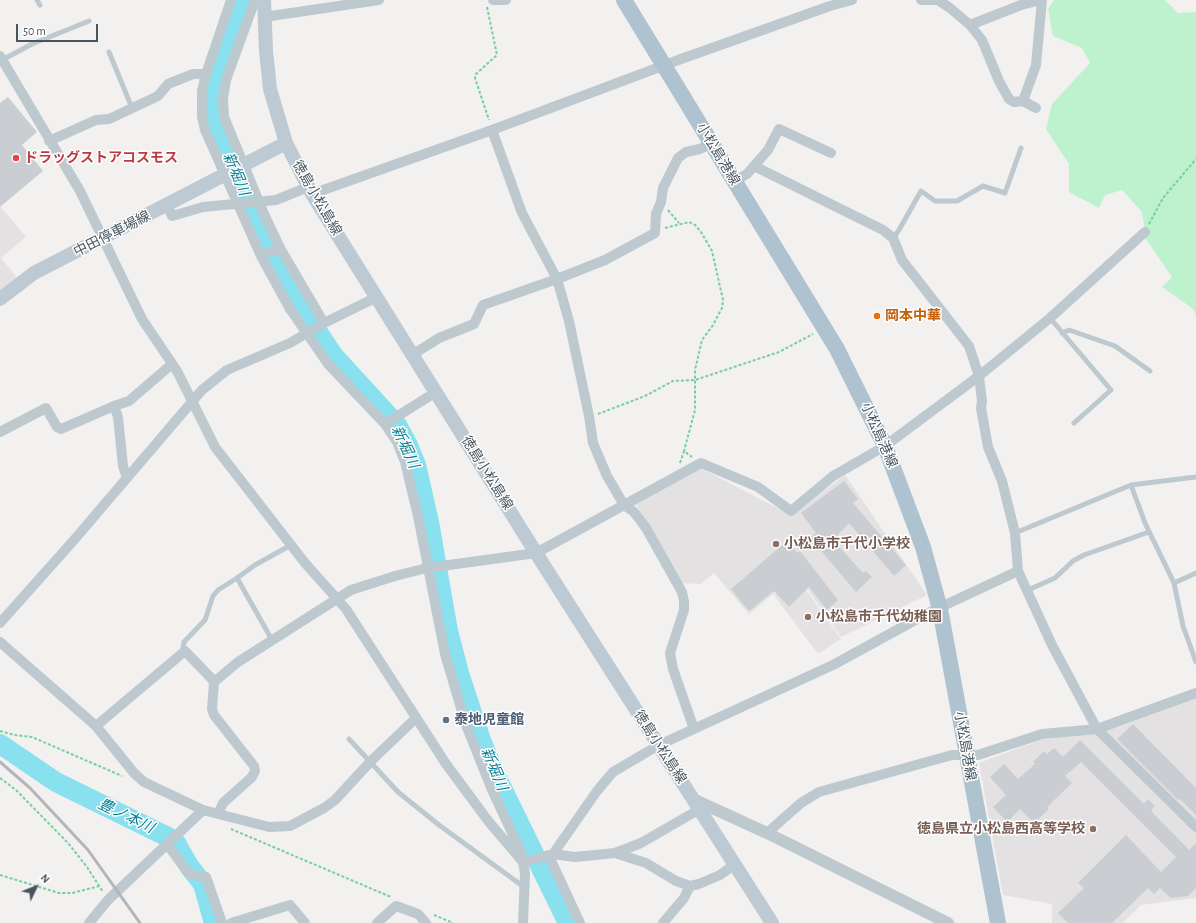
<!DOCTYPE html>
<meta charset="utf-8">
<style>
body{margin:0}
#map{position:relative;width:1196px;height:923px;overflow:hidden;background:#f3f0f0;font-family:"Alegreya Sans",sans-serif}
canvas{display:block}
.north{position:absolute;left:16px;top:867px;width:40px;height:40px;-webkit-text-stroke:3px #fff;paint-order:stroke;rotate:47deg;font-size:11px;font-weight:700;line-height:16px;text-align:center;color:#47555e}
.north::after{content:'';display:block;margin:auto;width:14px;height:18px;background:#47555e;clip-path:polygon(50% 0,100% 100%,50% 72%,0 100%)}
.scale{position:absolute;left:16px;top:24px;width:82px;height:18px;box-sizing:border-box;border:2px solid #47555e;border-top:0;padding-left:5px;font-size:12px;line-height:14px;white-space:nowrap;color:#47555e;-webkit-text-stroke:3px #fff;paint-order:stroke}
</style>
<div id="map">
<canvas width="1196" height="923"></canvas>
<div class="north">N</div>
<div class="scale">50 m</div>
</div>
<script>
const c = document.querySelector('canvas').getContext('2d');
c.lineJoin = 'round';
function fill(path, color) { c.fillStyle = color; c.fill(path, 'evenodd'); }
const poly = rows => new Path2D(rows.map(r => 'M' + r).join(''));
function stroke(path, color, width, dash) { c.strokeStyle = color; c.lineWidth = width; c.lineCap = dash ? 'butt' : 'round'; c.setLineDash(dash || []); c.stroke(path); }
function drawText(font, color, halo, rows, align = 'center') {
  c.font = font + ' "Alegreya Sans","Noto Sans JP",sans-serif'; c.lineWidth = 3; c.setLineDash([]); c.textBaseline = 'middle'; c.strokeStyle = halo; c.fillStyle = color; for (const [text, x, y, turn = 0] of rows) {
    c.save(); c.translate(x, y); c.rotate((+turn || 0) * Math.PI / 180); c.textAlign = isNaN(turn) ? turn : align; if (halo) c.strokeText(text, 0, 0); c.fillText(text, 0, 0); c.restore();
  }
}
const education = poly([
 [0,206,26,237,1,258,18,279,0,293],
 [700,468,791,515,845,475,927,595,841,637,797,574,749,614,714,573,701,584,682,583,636,504],
 [797,577,841,639,818,654,774,595],
 [1196,697,1196,898,1141,905,1123,923,1052,923,1052,904,1003,895,979,763,1040,740,1119,727]
]);
const green = poly([
 [1054,0,1165,0,1178,13,1196,12,1196,315,1192,308,1162,287,1172,277,1146,239,1142,212,1122,190,1105,195,1099,208,1069,192,1069,164,1046,129,1052,104,1090,63,1082,48,1053,36,1048,9]
]);
const river = poly([
 [240,0,217,77,212,104,216,128,258,227,285,282,333,355,397,425,407,443,416,465,429,522,448,631,459,673,481,740,495,774,568,923],
 [0,744,56,782,168,837,176,843,189,866,203,884,214,923]
]);
const building = poly([
 [8,97,37,132,22,145,43,171,0,207,0,103],
 [844,481,858,499,853,503,906,565,894,576,849,523,833,540,863,573,866,571,872,577,856,592,813,541,811,537,816,533,801,513],
 [787,541,797,553,800,551,838,600,827,610,809,587,789,607,774,591,749,611,731,589],
 [1133,724,1196,788,1196,815,1180,799,1178,800,1117,739],
 [1080,740,1144,804,1148,799,1155,806,1151,811,1189,850,1196,843,1196,888,1188,896,1171,898,1160,888,1154,894,1148,888,1112,923,1068,923,1058,913,1084,888,1078,883,1126,835,1161,872,1176,857,1081,762,1065,776,1072,783,1047,807,1049,809,1034,823,1020,809,1007,822,993,807,1006,795,990,777,1004,764,1018,779,1035,764,1033,762,1044,751,1047,754,1054,748,1063,757]
]);
const path = poly([
 [487,7,497,55,476,74,475,78,489,120],
 [668,210,679,223],
 [1149,224,1163,198,1196,159],
 [665,228,689,222,695,225,701,232,712,251,723,300,722,308,713,325,702,340,695,370,695,410,684,451],
 [598,414,645,396,673,381,695,380,779,352,813,334],
 [680,463,684,451,692,457],
 [0,731,14,735,32,737,122,776],
 [0,778,16,790,68,843,87,867,103,892],
 [231,829,391,897],
 [0,875,59,893,72,893,100,886],
 [434,915,453,923]
]);
const service = poly([
 [37,0,40,5],
 [109,52,132,108],
 [2,60,32,44,89,21],
 [893,238,899,230,921,191,935,201,957,201,983,186,1005,193,1021,148],
 [1050,318,1111,390,1074,423],
 [1062,333,1069,330,1115,346,1150,371],
 [1131,485,1145,523,1174,583,1183,626,1196,662],
 [1015,533,1131,485,1196,477],
 [1174,583,1196,573],
 [1028,590,1055,578,1073,561,1084,555,1149,532],
 [272,640,237,578,255,565,291,545],
 [185,651,183,648,184,642,205,620,213,596,218,590,237,578],
 [349,739,398,792,439,825,524,887]
]);
const minor = poly([
 [231,0,206,74,202,91,202,117,205,130,261,256,290,309,328,364,385,424,397,442,405,462,418,516,445,654,466,725,492,790,520,850,523,862,553,854,597,791,613,772,659,745,833,665,928,613,1018,571],
 [255,0,226,80,223,98,224,117,264,214,280,248],
 [493,0,506,0],
 [921,0,938,0],
 [938,0,950,8,970,25,982,40,999,81,1009,99,1014,102,1023,101],
 [264,17,379,0],
 [970,25,1021,5,1041,0],
 [0,56,80,191,142,319,177,371,215,447,305,563,346,609,446,764,489,822,523,862,525,873,523,923],
 [1036,108,1023,101,1036,65,1042,0],
 [492,130,522,213,557,279,569,321,589,416,593,443,607,476,624,505,634,512,646,528,682,592,684,601,684,610,670,653,673,669,694,729],
 [49,141,96,120,109,119,158,96,168,84,193,74,206,74],
 [754,166,883,230,893,238,902,260,969,346,979,376,982,401,981,408,988,447,1002,481,1015,533,1018,571,1052,645,1097,729,1196,827],
 [735,181,747,174,768,150,779,129,831,153],
 [312,194,492,130,681,59,830,6,852,0],
 [167,205,172,216,203,207,276,200,308,187],
 [261,256,280,248,324,323,377,297],
 [412,355,439,338,474,324,483,305,557,279,605,260,655,233,656,214,661,202,663,188,678,158,686,152,700,149,711,143],
 [114,406,129,401,172,364],
 [385,424,436,392],
 [0,432,46,408,57,427,61,429,114,406,118,417,123,466,127,478],
 [0,623,74,540,202,390,227,370,290,343,324,323],
 [0,642,96,726,134,773,144,782,203,810,269,827,290,826,324,808,335,800,371,761,416,718],
 [214,682,238,662,351,590,395,576,427,568,536,553,701,463,758,487,791,511,833,476,885,446,979,376,1050,318,1145,232],
 [96,726,185,651,211,678,214,682,212,709,214,715,254,766,255,771,252,777,223,803,218,814],
 [767,833,801,803,819,792,952,755,978,755,1042,734,1097,729,1196,693],
 [167,844,189,874,206,877,222,923],
 [615,853,646,863,676,881,690,886,699,884,720,875,735,864],
 [553,854,575,857,615,853,641,843,700,809],
 [549,856,580,923],
 [89,923,108,900,203,810],
 [231,923,290,905,305,923],
 [377,923,396,906,418,914,426,923],
 [663,923,684,898,690,886]
]);
const tertiary = poly([
 [695,800,767,833,948,923]
]);
const secondary = poly([
 [264,0,266,51,270,89,286,143,312,194,536,553,772,923],
 [0,299,34,273,286,143]
]);
const primary = poly([
 [624,0,837,349,885,446,923,547,940,609,998,923]
]);
const rail = poly([
 [0,762,30,788,88,850,140,923]
]);
const markers = [
 [16,158,4,"#e0444e"],
 [877,316,4,"#e8710a"],
 [776,544,4,"#8d6e63"],
 [808,617,4,"#8d6e63"],
 [446,720,4,"#5c6f8a"],
 [1093,829,4,"#8d6e63"]
];
const streetNames = [
 ["小松島港線",718,154,59],
 ["徳島小松島線",317,198,60],
 ["中田停車場線",112,234,-27],
 ["小松島港線",879,435,66],
 ["徳島小松島線",487,473,58],
 ["小松島港線",965,746,80],
 ["徳島小松島線",660,747,57]
];
const healthNames = [
 ["ドラッグストアコスモス",24,158]
];
const foodNames = [
 ["岡本中華",885,316]
];
const educationNames = [
 ["小松島市千代小学校",784,544],
 ["小松島市千代幼稚園",816,617],
 ["徳島県立小松島西高等学校",1085,829,"right"]
];
const serviceNames = [
 ["泰地児童館",454,720]
];
const waterNames = [
 ["新堀川",236,174,67],
 ["新堀川",405,447,65],
 ["新堀川",494,769,67],
 ["豊ノ本川",126,816,26]
];
fill(education, '#e4e1e2');
fill(green, '#bef1ce');
stroke(river, '#89e1ef', 20);
fill(building, '#caced3');
stroke(path, '#74d09c', 2, [3, 2]);
stroke(service, '#bdc9cf', 5);
stroke(minor, '#bdc9cf', 10);
stroke(tertiary, '#bdc9cf', 12);
stroke(secondary, '#bdcad4', 14);
stroke(primary, '#afc2cf', 16);
stroke(rail, '#b2b6bb', 3);
for (const [x, y, r, color] of markers) { const dot = new Path2D(); dot.arc(x, y, r, 0, 2 * Math.PI); c.fillStyle = color; c.fill(dot); stroke(dot, '#fff', 1.5); }
drawText('14px', '#47555e', '#fff', streetNames);
drawText('bold 14px', '#be3a42', '#fff', healthNames, 'left');
drawText('bold 14px', '#c56008', '#fff', foodNames, 'left');
drawText('bold 14px', '#785e54', '#fff', educationNames, 'left');
drawText('bold 14px', '#4e5e75', '#fff', serviceNames, 'left');
drawText('italic 15px', '#0a7f91', '#fff', waterNames);
</script>
